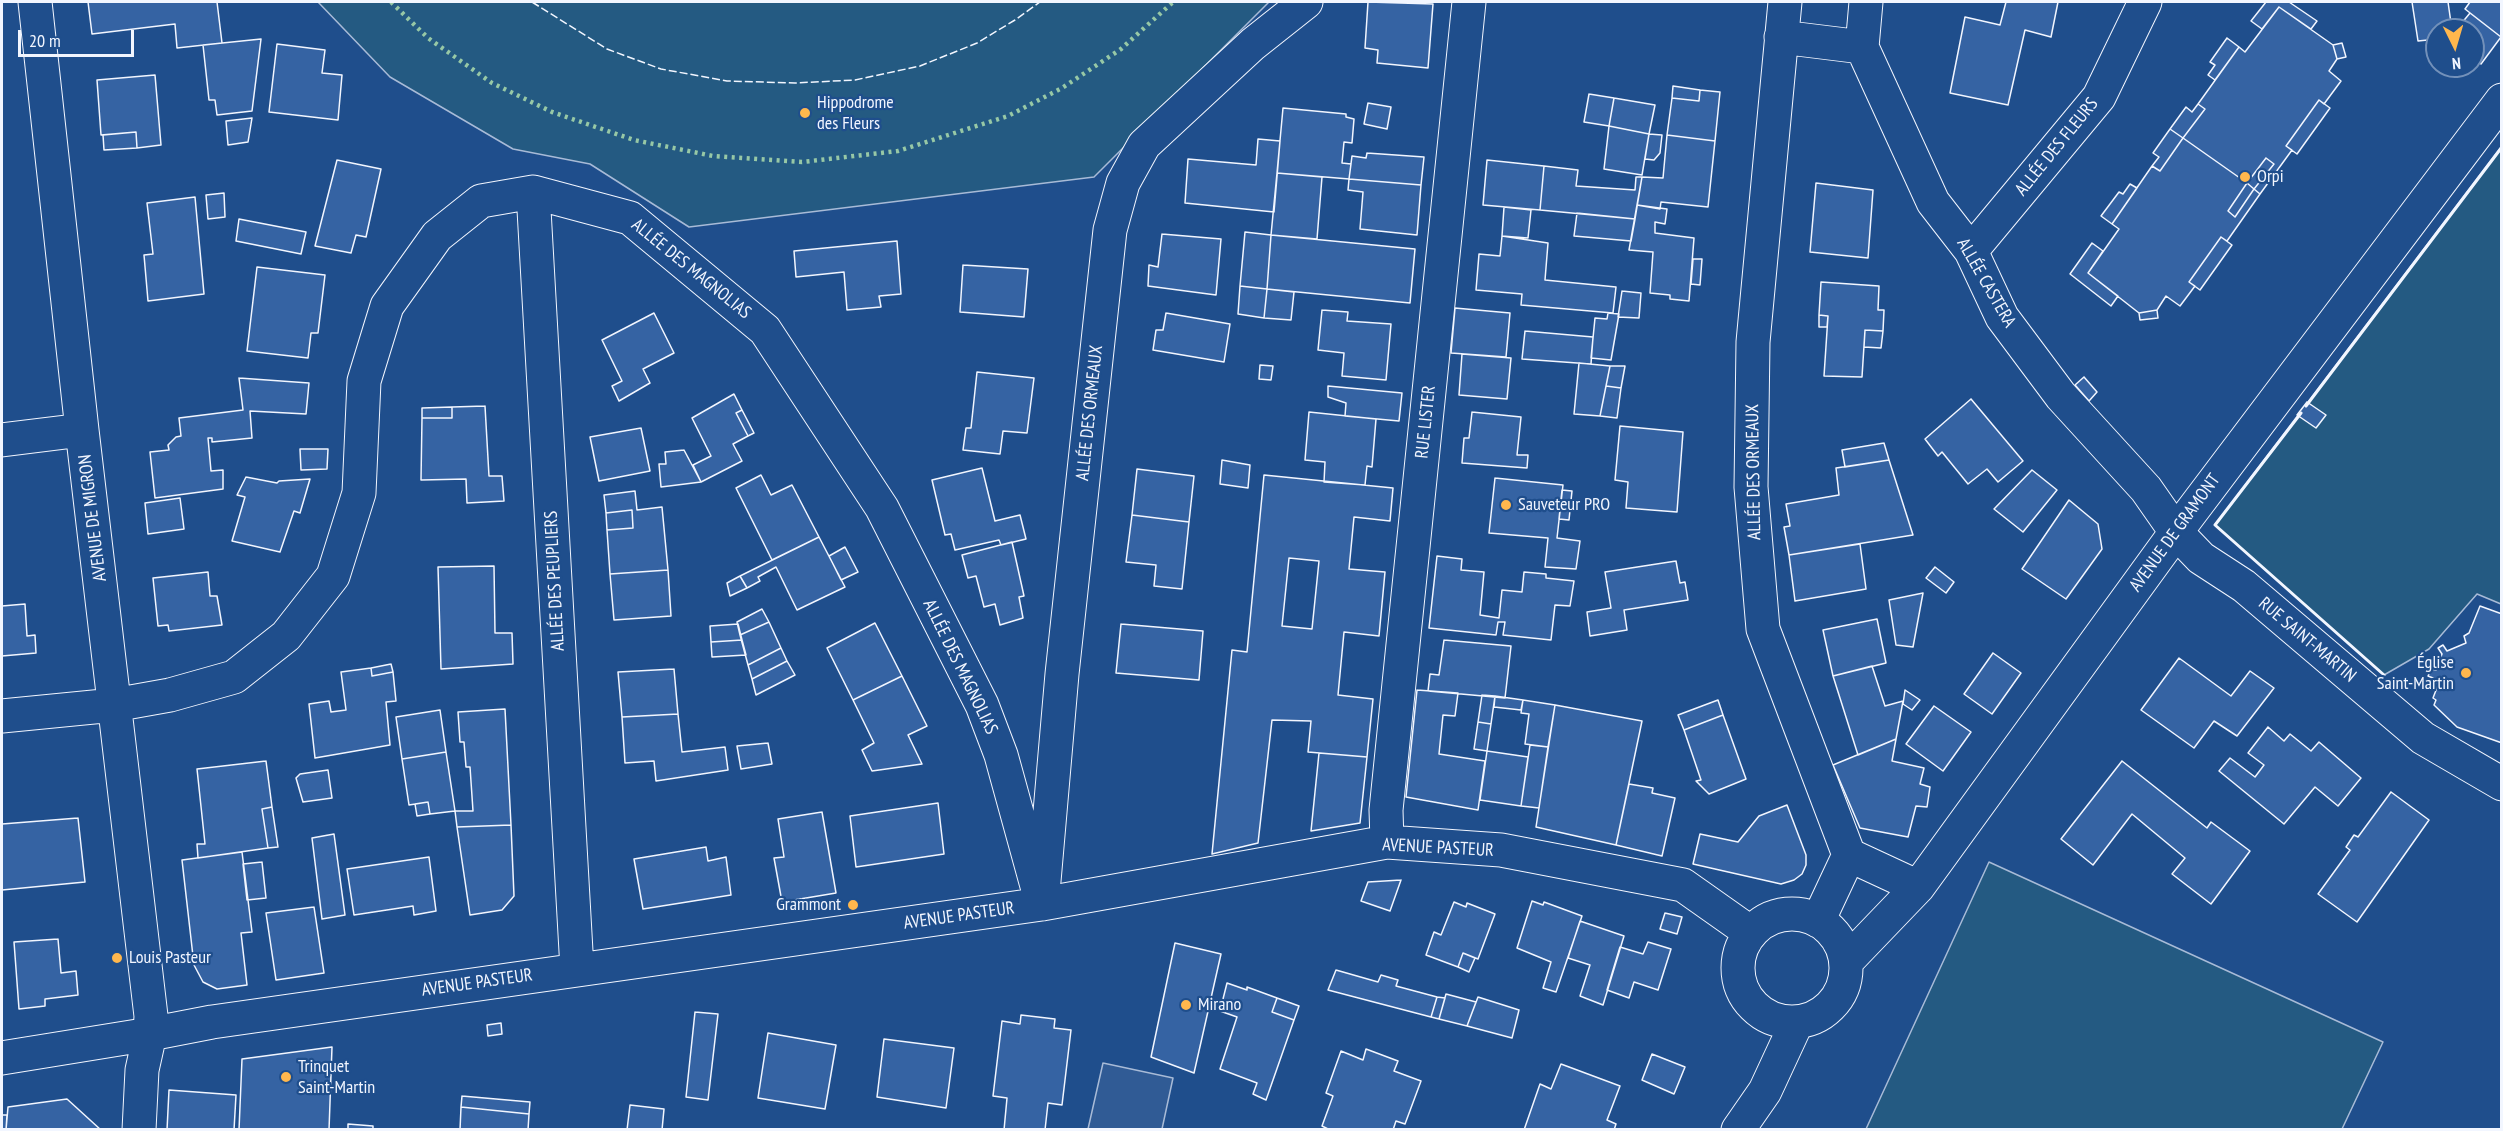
<!DOCTYPE html>
<meta charset="utf-8">
<style>
body{margin:0}
#map{position:relative;width:2503px;height:1131px;overflow:hidden;background:#1f4e8c;font-family:"PT Sans Narrow",sans-serif}
canvas{display:block}
.frame{position:absolute;inset:0;border:3px solid #f2f6ff;pointer-events:none}
.north{position:absolute;left:2425px;top:18px;width:60px;height:60px;box-sizing:border-box;background:#1f4e8c;border:2px solid #7391ba;border-radius:50%;rotate:175deg;font-size:16px;font-weight:700;line-height:24px;text-align:center;color:#f2f6ff}
.north::after{content:'';display:block;margin:auto;width:21px;height:27px;background:#ffb74d;clip-path:polygon(50% 0,100% 100%,50% 72%,0 100%)}
.scale{position:absolute;left:18px;top:30px;width:116px;height:27px;box-sizing:border-box;border:3px solid #f2f6ff;border-top:0;padding-left:8px;font-size:18px;line-height:21px;white-space:nowrap;color:#f2f6ff;-webkit-text-stroke:4px #1f4e8c;paint-order:stroke}
</style>
<div id="map">
<canvas width="2503" height="1131"></canvas>
<div class="frame"></div>
<div class="north">N</div>
<div class="scale">20 m</div>
</div>
<script>
const c = document.querySelector('canvas').getContext('2d');
c.lineJoin = 'round';
function fill(path, color) { c.fillStyle = color; c.fill(path, 'evenodd'); }
const poly = rows => new Path2D(rows.map(r => 'M' + r).join(''));
function stroke(path, color, width, dash) { c.strokeStyle = color; c.lineWidth = width; c.lineCap = dash ? 'butt' : 'round'; c.setLineDash(dash || []); c.stroke(path); }
function drawText(font, color, halo, rows, align = 'center') {
  c.font = font + ' "PT Sans Narrow",sans-serif'; c.lineWidth = 4.5; c.setLineDash([]); c.textBaseline = 'middle'; c.strokeStyle = halo; c.fillStyle = color; for (const [text, x, y, turn = 0] of rows) {
    c.save(); c.translate(x, y); c.rotate((+turn || 0) * Math.PI / 180); c.textAlign = isNaN(turn) ? turn : align; if (halo) c.strokeText(text, 0, 0); c.fillText(text, 0, 0); c.restore();
  }
}
const green = poly([
 [318,2,1269,2,1094,177,689,227,590,164,513,149,390,77,318,2],
 [2501,147,2501,604,2477,594,2429,649,2384,675,2215,525,2501,147],
 [1989,862,2383,1042,2342,1129,1866,1129,1989,862]
]);
const parking = poly([
 [1103,1063,1173,1078,1162,1129,1088,1129,1103,1063]
]);
const building = poly([
 [88,2,217,2,222,43,177,48,175,24,92,34,88,2],
 [1368,2,1433,4,1428,68,1377,63,1378,50,1365,48,1368,2],
 [2006,2,2058,2,2051,37,2025,30,2008,105,1950,93,1965,17,2000,25,2006,2],
 [2266,2,2289,2,2317,21,2311,29,2279,7,2262,29,2251,21,2266,2],
 [2412,2,2448,2,2452,30,2437,30,2437,39,2418,41,2412,2],
 [2470,2,2502,2,2501,37,2465,9,2470,2],
 [2279,7,2333,45,2337,59,2329,71,2341,81,2324,104,2319,100,2286,146,2292,150,2260,194,2254,189,2274,164,2266,158,2247,183,2183,138,2205,109,2198,104,2239,47,2245,52,2279,7],
 [2470,13,2501,37,2481,64,2473,58,2473,30,2456,30,2470,13],
 [2227,38,2239,47,2215,80,2208,75,2215,65,2210,62,2227,38],
 [261,39,252,111,217,115,215,100,209,100,203,45,261,39],
 [2342,43,2346,57,2337,59,2333,45,2342,43],
 [277,44,325,50,322,73,342,75,338,120,269,112,277,44],
 [155,75,161,145,137,148,136,132,101,135,97,80,155,75],
 [1673,86,1700,90,1699,101,1672,98,1673,86],
 [1700,90,1720,92,1715,141,1667,135,1672,98,1699,101,1700,90],
 [1589,94,1614,98,1609,126,1584,122,1589,94],
 [1614,98,1655,105,1649,134,1609,126,1614,98],
 [2319,100,2330,108,2297,154,2286,146,2319,100],
 [1368,103,1391,107,1387,129,1364,124,1368,103],
 [2198,104,2205,109,2183,138,2170,129,2186,107,2192,112,2198,104],
 [1283,108,1346,114,1346,117,1354,119,1352,143,1344,142,1342,163,1351,164,1349,179,1277,173,1283,108],
 [252,118,248,142,228,145,226,121,252,118],
 [1609,126,1649,134,1642,175,1604,169,1609,126],
 [2170,129,2183,138,2160,171,2152,166,2159,157,2153,153,2170,129],
 [136,132,137,148,104,150,103,135,136,132],
 [1649,134,1662,135,1660,153,1654,160,1645,159,1649,134],
 [1667,135,1715,141,1708,207,1661,202,1660,209,1637,205,1642,177,1663,178,1667,135],
 [2183,138,2247,183,2228,211,2235,217,2254,189,2260,194,2227,241,2221,237,2189,282,2195,286,2180,306,2166,296,2157,310,2139,313,2088,273,2119,229,2112,224,2152,166,2160,171,2183,138],
 [1258,139,1280,141,1274,212,1185,203,1188,159,1256,165,1258,139],
 [1367,153,1424,157,1421,185,1349,179,1352,156,1366,158,1367,153],
 [2266,158,2274,164,2254,189,2247,183,2266,158],
 [337,160,381,169,366,237,356,235,351,253,315,246,337,160],
 [1487,160,1544,166,1540,210,1483,205,1487,160],
 [1544,166,1578,170,1576,186,1635,190,1636,177,1642,177,1635,219,1540,210,1544,166],
 [1277,173,1322,177,1317,239,1271,235,1277,173],
 [1349,179,1421,185,1417,235,1360,229,1363,192,1348,190,1349,179],
 [1816,183,1873,190,1868,258,1810,252,1816,183],
 [2247,183,2254,189,2235,217,2228,211,2247,183],
 [2130,184,2137,188,2112,224,2101,216,2119,192,2123,194,2130,184],
 [224,193,225,217,208,219,206,195,224,193],
 [195,197,204,294,148,301,144,255,153,254,147,203,195,197],
 [1637,205,1667,209,1665,224,1655,222,1655,233,1694,238,1689,301,1670,299,1670,295,1650,293,1653,252,1629,250,1637,205],
 [1504,207,1531,210,1528,238,1502,236,1504,207],
 [1577,213,1635,219,1631,241,1574,236,1577,213],
 [239,219,306,232,301,254,236,241,239,219],
 [1245,232,1271,235,1267,289,1240,286,1245,232],
 [1162,234,1221,239,1216,295,1148,286,1149,265,1158,267,1162,234],
 [1271,235,1415,249,1410,303,1267,289,1271,235],
 [1502,236,1548,243,1545,280,1616,287,1613,313,1521,305,1522,294,1476,290,1479,254,1500,256,1502,236],
 [2221,237,2232,245,2200,290,2189,282,2221,237],
 [897,241,901,294,879,296,881,307,847,310,844,272,796,277,794,251,897,241],
 [2092,243,2103,251,2088,273,2118,296,2111,306,2070,274,2092,243],
 [1693,259,1702,259,1700,285,1691,284,1693,259],
 [963,265,1028,269,1024,317,960,312,963,265],
 [257,267,325,275,318,333,311,333,308,358,247,351,257,267],
 [1821,282,1879,286,1878,310,1884,310,1883,331,1865,330,1862,377,1824,376,1828,316,1819,315,1821,282],
 [1240,286,1267,289,1264,318,1238,314,1240,286],
 [1267,289,1294,292,1291,320,1264,318,1267,289],
 [1622,291,1641,293,1639,318,1618,317,1622,291],
 [1455,308,1510,313,1506,357,1451,353,1455,308],
 [1322,310,1348,312,1347,321,1391,324,1386,380,1342,376,1344,353,1318,350,1322,310],
 [2157,310,2158,318,2140,320,2139,313,2157,310],
 [654,313,674,353,643,369,650,383,619,401,612,386,622,381,602,340,654,313],
 [1166,313,1230,324,1224,362,1153,350,1156,330,1163,330,1166,313],
 [1608,313,1619,314,1611,360,1591,358,1595,318,1607,319,1608,313],
 [1819,315,1828,316,1827,327,1819,327,1819,315],
 [1865,330,1883,331,1881,348,1864,347,1865,330],
 [1525,331,1593,337,1591,364,1522,359,1525,331],
 [1462,354,1511,358,1507,399,1459,395,1462,354],
 [1579,363,1610,366,1600,416,1574,414,1579,363],
 [1260,365,1273,366,1271,380,1259,379,1260,365],
 [1610,366,1625,366,1621,388,1606,386,1610,366],
 [977,372,1034,378,1027,433,1003,431,1000,454,963,450,966,428,971,428,977,372],
 [2084,377,2097,392,2089,401,2075,385,2084,377],
 [239,378,309,383,306,414,250,411,252,438,212,442,212,438,208,438,211,471,223,470,223,489,155,498,150,452,169,450,168,445,176,437,181,436,179,418,243,410,239,378],
 [1328,386,1402,393,1399,421,1345,416,1346,403,1328,397,1328,386],
 [1606,386,1621,388,1617,418,1600,416,1606,386],
 [734,394,742,410,736,413,748,436,733,444,742,461,701,482,693,465,711,456,692,418,734,394],
 [1971,399,2023,461,1998,482,1987,469,1968,484,1942,452,1938,456,1925,439,1971,399],
 [2307,402,2326,415,2316,428,2297,415,2307,402],
 [485,406,489,476,502,476,504,501,467,503,466,479,421,480,422,418,452,418,452,407,485,406],
 [452,407,452,418,422,418,422,408,452,407],
 [742,410,754,433,748,436,736,413,742,410],
 [1309,412,1376,419,1372,467,1367,466,1365,485,1324,482,1325,462,1305,460,1309,412],
 [1472,412,1521,417,1517,455,1528,455,1527,468,1462,463,1464,438,1469,438,1472,412],
 [1620,426,1683,432,1677,512,1626,508,1628,482,1615,480,1620,426],
 [641,428,650,471,599,481,590,437,641,428],
 [1884,443,1889,460,1845,467,1842,450,1884,443],
 [300,449,328,449,327,469,301,470,300,449],
 [684,450,701,482,661,487,659,464,666,464,665,452,684,450],
 [1222,460,1250,465,1248,488,1220,484,1222,460],
 [1889,460,1913,535,1789,555,1784,527,1790,526,1786,504,1839,495,1836,468,1889,460],
 [982,468,995,521,1020,515,1026,539,1001,545,999,540,955,550,951,534,945,535,932,480,982,468],
 [1137,469,1194,476,1189,522,1132,515,1137,469],
 [2032,470,2057,490,2023,532,1994,509,2032,470],
 [761,475,771,495,792,485,819,537,772,560,736,488,761,475],
 [1264,475,1393,488,1390,521,1354,517,1349,569,1385,572,1379,636,1344,632,1338,695,1373,699,1367,757,1308,752,1311,721,1272,720,1258,843,1212,854,1232,650,1247,652,1264,475],
 [1289,558,1319,561,1312,629,1282,626,1289,558],
 [246,477,277,483,279,481,310,479,300,513,294,511,280,552,232,541,245,497,237,495,246,477],
 [1495,478,1563,485,1557,538,1580,541,1576,569,1545,567,1548,538,1489,533,1495,478],
 [1562,490,1572,491,1569,520,1559,519,1562,490],
 [635,491,637,510,662,507,668,570,610,574,607,530,633,528,632,510,606,513,604,495,635,491],
 [180,498,184,529,148,534,145,503,180,498],
 [2069,500,2098,524,2102,549,2066,599,2022,569,2069,500],
 [632,510,633,528,607,530,606,513,632,510],
 [1132,515,1189,522,1182,589,1154,586,1156,565,1126,562,1132,515],
 [819,537,845,587,797,610,776,567,758,577,760,581,747,588,740,576,819,537],
 [1012,542,1024,596,1019,597,1023,618,1000,625,995,604,984,607,976,576,968,578,962,555,1012,542],
 [1860,544,1866,589,1795,601,1789,555,1860,544],
 [845,547,858,572,841,580,829,556,845,547],
 [1437,556,1462,559,1461,570,1484,572,1480,615,1499,618,1502,590,1522,592,1524,572,1546,574,1546,578,1574,581,1570,606,1555,605,1551,640,1503,635,1505,622,1498,622,1496,635,1429,628,1437,556],
 [1676,561,1680,583,1685,582,1688,600,1624,610,1627,630,1590,636,1587,612,1611,608,1605,572,1676,561],
 [494,566,495,633,512,633,513,664,441,669,438,567,494,566],
 [1935,567,1954,582,1946,593,1926,578,1935,567],
 [668,570,671,616,614,620,610,574,668,570],
 [208,572,210,596,217,596,222,625,169,631,168,625,158,626,153,578,208,572],
 [740,576,747,588,730,596,727,583,740,576],
 [1923,593,1913,647,1896,645,1889,600,1923,593],
 [25,604,27,636,35,635,36,653,2,656,2,606,25,604],
 [2480,606,2502,614,2502,743,2457,727,2434,705,2436,700,2433,698,2438,685,2433,678,2428,676,2431,669,2436,670,2442,654,2438,648,2443,645,2447,651,2466,643,2464,636,2469,633,2480,606],
 [762,609,769,622,740,635,737,622,762,609],
 [1877,619,1886,663,1833,676,1823,630,1877,619],
 [769,622,781,648,748,665,740,635,769,622],
 [875,623,902,676,853,700,827,648,875,623],
 [738,624,742,640,711,642,710,626,738,624],
 [1121,624,1203,631,1199,680,1116,673,1121,624],
 [742,640,746,655,712,657,711,642,742,640],
 [1444,640,1511,646,1505,698,1428,691,1430,674,1439,675,1444,640],
 [781,648,787,661,752,679,748,665,781,648],
 [1993,653,2021,673,1992,714,1964,694,1993,653],
 [2179,658,2231,696,2250,671,2274,688,2237,736,2214,721,2194,748,2141,710,2179,658],
 [787,661,795,675,756,695,752,679,787,661],
 [391,664,393,672,372,676,371,668,391,664],
 [1872,666,1885,706,1903,701,1896,739,1858,755,1833,676,1872,666],
 [371,668,372,676,393,672,396,701,386,702,390,745,315,758,309,704,329,701,331,712,346,710,341,672,371,668],
 [674,669,678,714,622,717,618,672,674,669],
 [902,676,927,726,908,735,922,764,872,771,862,750,874,743,853,700,902,676],
 [1417,690,1458,693,1455,716,1443,715,1439,754,1485,761,1478,810,1406,797,1417,690],
 [1905,690,1920,700,1912,710,1903,704,1905,690],
 [1482,695,1495,696,1491,724,1478,722,1482,695],
 [1495,696,1523,700,1521,710,1494,707,1495,696],
 [1523,700,1555,705,1548,747,1525,744,1529,714,1521,713,1523,700],
 [1718,700,1723,715,1684,730,1678,715,1718,700],
 [1555,705,1642,721,1616,845,1536,827,1555,705],
 [1934,706,1971,732,1943,771,1906,744,1934,706],
 [505,709,511,825,457,827,455,811,473,811,470,767,466,767,464,742,460,742,458,712,505,709],
 [440,710,446,752,402,759,396,717,440,710],
 [678,714,682,752,725,747,728,770,656,781,654,761,625,763,622,717,678,714],
 [1723,715,1746,779,1709,794,1696,781,1701,780,1684,730,1723,715],
 [1478,722,1491,724,1487,751,1474,749,1478,722],
 [2268,727,2284,741,2290,734,2311,751,2319,742,2361,778,2338,806,2315,787,2284,824,2219,771,2230,758,2255,777,2264,765,2248,753,2268,727],
 [1896,739,1892,761,1924,768,1920,784,1930,787,1927,807,1916,806,1908,837,1860,828,1833,765,1896,739],
 [768,743,772,764,741,769,737,746,768,743],
 [1530,745,1548,747,1539,808,1521,806,1530,745],
 [1487,751,1528,757,1521,806,1480,800,1487,751],
 [446,752,455,811,430,814,428,802,409,805,402,759,446,752],
 [1319,753,1367,757,1360,823,1311,831,1319,753],
 [266,761,272,807,262,809,268,848,198,858,197,844,205,844,197,769,266,761],
 [2122,761,2207,828,2211,822,2250,851,2211,904,2172,874,2185,858,2132,814,2093,865,2061,839,2122,761],
 [328,770,332,798,303,802,296,778,300,774,328,770],
 [1629,784,1653,788,1652,793,1675,798,1662,856,1616,845,1629,784],
 [2391,792,2429,820,2357,922,2318,894,2350,850,2346,847,2354,835,2358,837,2391,792],
 [428,802,430,814,417,816,415,804,428,802],
 [938,803,944,854,856,867,850,816,938,803],
 [1787,805,1806,855,1806,865,1802,874,1794,880,1781,884,1693,864,1700,834,1738,842,1759,816,1787,805],
 [272,807,278,847,268,848,262,809,272,807],
 [822,812,836,893,782,902,774,858,784,857,778,819,822,812],
 [78,818,85,882,2,890,2,824,78,818],
 [511,825,514,896,502,910,470,915,457,827,511,825],
 [334,834,345,915,322,919,312,838,334,834],
 [706,847,708,861,726,857,731,895,643,909,634,859,706,847],
 [242,852,252,932,241,933,247,985,217,989,203,982,194,965,182,860,242,852],
 [429,857,436,911,414,915,413,906,354,915,347,869,429,857],
 [262,862,266,898,247,900,243,864,262,862],
 [1401,880,1390,911,1361,901,1368,882,1401,880],
 [1532,901,1543,905,1544,902,1582,916,1556,992,1543,988,1551,962,1517,948,1532,901],
 [1454,902,1466,907,1467,903,1495,914,1478,959,1463,953,1458,967,1426,955,1434,932,1441,935,1454,902],
 [314,907,324,973,276,980,266,913,314,907],
 [1665,913,1682,917,1677,934,1660,929,1665,913],
 [1580,921,1624,936,1603,1005,1580,996,1590,965,1568,958,1580,921],
 [58,939,61,973,76,971,78,995,45,999,45,1006,19,1009,14,942,58,939],
 [1648,942,1671,949,1658,990,1634,982,1629,998,1607,990,1620,947,1643,954,1648,942],
 [1175,943,1221,954,1194,1073,1151,1057,1175,943],
 [1463,953,1475,958,1469,972,1458,967,1463,953],
 [1336,970,1378,982,1381,975,1398,980,1396,986,1437,997,1431,1017,1328,990,1336,970],
 [1227,983,1247,990,1247,987,1277,998,1272,1012,1294,1020,1266,1100,1253,1094,1257,1083,1220,1069,1237,1017,1220,1011,1227,983],
 [1446,994,1476,1002,1467,1026,1439,1019,1446,994],
 [1437,997,1445,998,1439,1019,1431,1017,1437,997],
 [1478,997,1519,1010,1512,1038,1467,1026,1478,997],
 [1277,998,1299,1006,1294,1020,1272,1012,1277,998],
 [695,1012,718,1014,708,1100,686,1097,695,1012],
 [1021,1015,1055,1019,1054,1028,1071,1030,1062,1105,1048,1103,1045,1130,1004,1130,1007,1098,993,1096,1002,1021,1020,1024,1021,1015],
 [501,1023,502,1034,488,1036,487,1025,501,1023],
 [768,1033,836,1045,825,1109,758,1098,768,1033],
 [884,1039,954,1048,946,1108,877,1097,884,1039],
 [332,1047,329,1130,239,1130,242,1059,332,1047],
 [1366,1049,1398,1061,1394,1071,1421,1081,1405,1124,1396,1121,1393,1130,1330,1130,1322,1126,1333,1096,1326,1093,1341,1051,1363,1060,1366,1049],
 [1652,1054,1685,1067,1674,1094,1642,1080,1652,1054],
 [1561,1064,1620,1086,1607,1120,1616,1124,1614,1130,1524,1130,1540,1084,1551,1089,1561,1064],
 [169,1090,236,1095,234,1130,167,1130,169,1090],
 [462,1096,530,1102,529,1114,461,1107,462,1096],
 [67,1099,101,1130,6,1130,8,1107,67,1099],
 [630,1105,664,1109,662,1130,627,1130,630,1105],
 [461,1107,529,1114,528,1130,460,1130,461,1107],
 [2,1115,7,1115,6,1130,2,1130,2,1115],
 [348,1124,373,1126,373,1130,348,1130,348,1124]
]);
const street = poly([
 [35,2,82,430,151,1016,150,1034,142,1070,139,1130],
 [1785,2,1753,342,1751,487,1763,629,1849,855,1818,921],
 [1866,2,1862,47,1933,202,1971,251,2002,317,2061,396,2146,489,2176,532,2201,558,2244,586,2423,738,2502,784],
 [1781,37,1862,47],
 [533,192,577,969],
 [1971,251,2099,97,2145,2],
 [2,440,82,430],
 [2,716,114,705,170,695,234,677,286,636,333,576,359,493,364,381,387,306,437,236,481,201,533,192,630,218,765,330,882,508,982,705,1001,755,1042,904],
 [1387,842,1386,810,1469,2],
 [1849,855,1918,887],
 [1044,881,1062,674,1110,230,1123,183,1144,145,1253,44,1306,2],
 '1738 968a54 54 0 1 1 108 0a54 54 0 1 1-108 0Z',
 [1846,962,1918,887,2176,532,2502,100],
 [2,1058,150,1034,212,1022,1042,904,1387,842,1501,850,1683,885,1751,933],
 [1738,1130,1765,1091,1797,1022]
]);
const hedge = poly([
 [391,2,428,38,492,83,552,112,634,140,713,156,802,162,898,151,1008,116,1062,88,1121,49,1173,2]
]);
const fence = poly([
 [532,2,607,49,661,69,727,81,795,83,855,80,920,66,977,43,1015,20,1040,2]
]);
const wall = poly([
 [2306,406,2502,147],
 [2301,413,2215,525,2384,675]
]);
const markers = [
 [805,113,6,"#ffb74d"],
 [2245,177,6,"#ffb74d"],
 [1506,505,6,"#ffb74d"],
 [2466,673,6,"#ffb74d"],
 [853,905,6,"#ffb74d"],
 [117,958,6,"#ffb74d"],
 [1186,1005,6,"#ffb74d"],
 [286,1077,6,"#ffb74d"]
];
const poiNames = [
 ["Hippodrome",817,103],
 ["des Fleurs",817,124],
 ["Orpi",2257,177],
 ["Sauveteur PRO",1518,505],
 ["Église",2454,663,"right"],
 ["Saint-Martin",2454,684,"right"],
 ["Grammont",841,905,"right"],
 ["Louis Pasteur",129,958],
 ["Mirano",1198,1005],
 ["Trinquet",298,1067],
 ["Saint-Martin",298,1088]
];
const streetNames = [
 ["ALLÉE DES FLEURS",2057,147,-51],
 ["ALLÉE DES MAGNOLIAS",691,269,39],
 ["ALLÉE CASTERA",1986,283,60],
 ["ALLÉE DES ORMEAUX",1090,413,-84],
 ["RUE LISTER",1426,422,-84],
 ["ALLÉE DES ORMEAUX",1754,472,-91],
 ["AVENUE DE MIGRON",93,518,-97],
 ["AVENUE DE GRAMONT",2175,533,-54],
 ["ALLÉE DES PEUPLIERS",555,581,-93],
 ["RUE SAINT-MARTIN",2307,640,40],
 ["ALLÉE DES MAGNOLIAS",960,667,64],
 ["AVENUE PASTEUR",1438,848,3],
 ["AVENUE PASTEUR",959,916,-8],
 ["AVENUE PASTEUR",477,983,-8]
];
fill(green, '#245a82');
stroke(green, '#a8bbd7', 1.5);
fill(parking, '#305b95');
stroke(parking, '#a8bbd7', 1.5);
fill(building, '#3563a3');
stroke(building, '#f2f6ff', 1.5);
stroke(street, '#f2f6ff', 35);
stroke(street, '#1f4e8c', 33);
stroke(hedge, '#97c8a6', 4.5, [3, 4.5]);
stroke(fence, '#f2f6ff', 1.5, [8, 3]);
stroke(wall, '#f2f6ff', 3);
for (const [x, y, r, color] of markers) { const dot = new Path2D(); dot.arc(x, y, r, 0, 2 * Math.PI); c.fillStyle = color; c.fill(dot); stroke(dot, '#1f4e8c', 2); }
drawText('18px', '#f2f6ff', '#1f4e8c', poiNames, 'left');
drawText('18px', '#f2f6ff', '#1f4e8c', streetNames);
</script>
